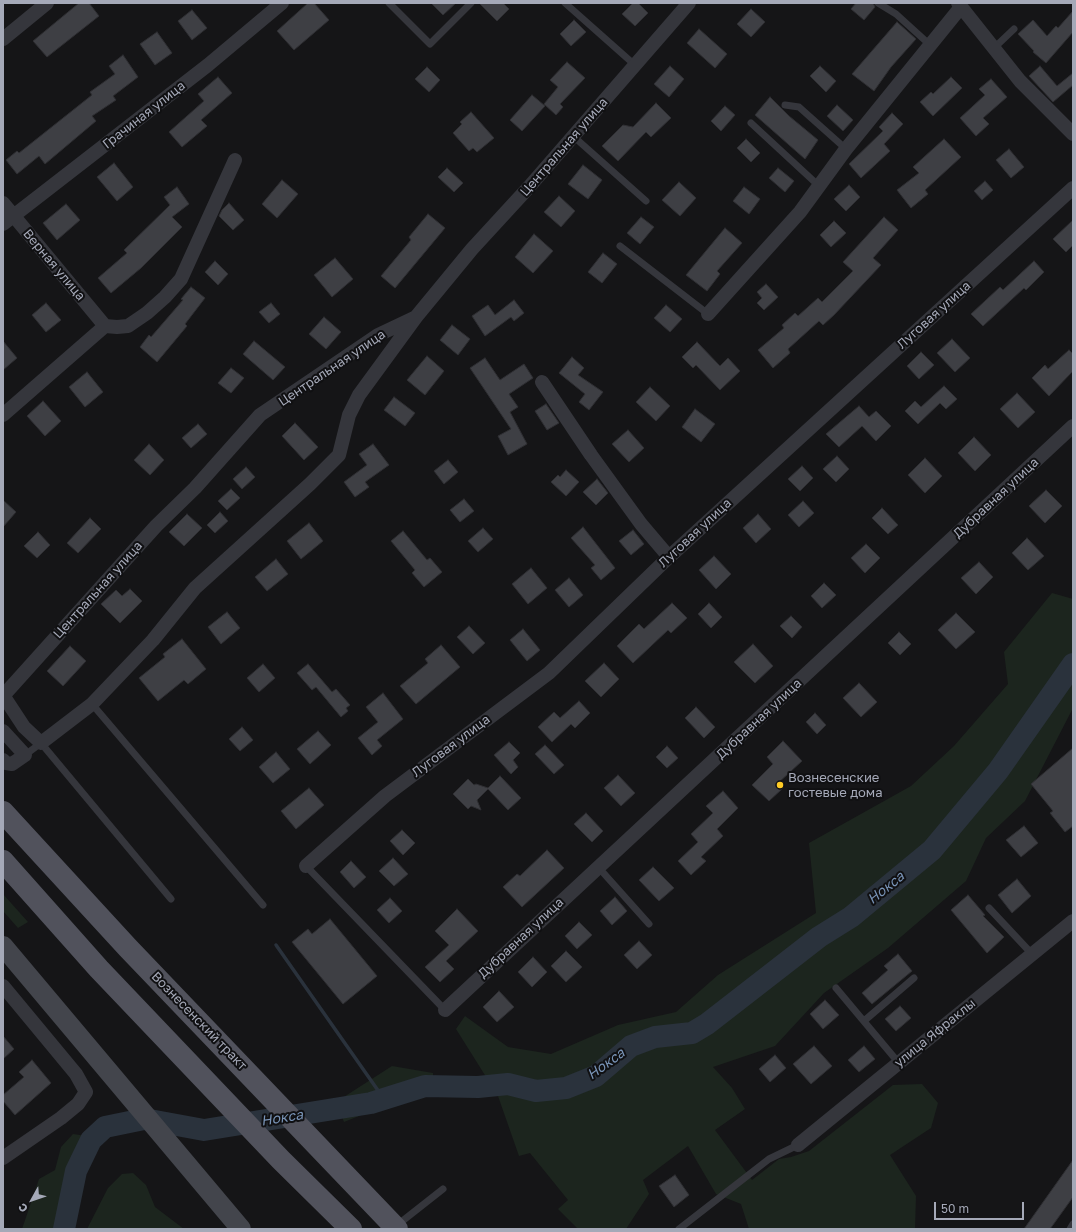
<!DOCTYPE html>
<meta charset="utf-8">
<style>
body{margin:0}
#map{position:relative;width:1076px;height:1232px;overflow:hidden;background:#151517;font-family:"Golos Text",sans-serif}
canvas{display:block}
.frame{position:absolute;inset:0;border:4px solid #a5a9b8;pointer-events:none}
.north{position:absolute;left:12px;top:1180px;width:40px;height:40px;-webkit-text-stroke:3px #101012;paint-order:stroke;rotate:230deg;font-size:11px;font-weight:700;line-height:16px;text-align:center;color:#a5a9b8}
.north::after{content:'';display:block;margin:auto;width:14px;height:18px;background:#a5a9b8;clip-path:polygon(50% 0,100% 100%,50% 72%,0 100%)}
.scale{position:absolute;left:934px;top:1202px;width:90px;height:18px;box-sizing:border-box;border:2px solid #a5a9b8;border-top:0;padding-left:5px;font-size:12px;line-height:14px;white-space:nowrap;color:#a5a9b8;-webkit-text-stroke:3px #101012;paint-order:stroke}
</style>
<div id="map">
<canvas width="1076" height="1232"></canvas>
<div class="frame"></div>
<div class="north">С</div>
<div class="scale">50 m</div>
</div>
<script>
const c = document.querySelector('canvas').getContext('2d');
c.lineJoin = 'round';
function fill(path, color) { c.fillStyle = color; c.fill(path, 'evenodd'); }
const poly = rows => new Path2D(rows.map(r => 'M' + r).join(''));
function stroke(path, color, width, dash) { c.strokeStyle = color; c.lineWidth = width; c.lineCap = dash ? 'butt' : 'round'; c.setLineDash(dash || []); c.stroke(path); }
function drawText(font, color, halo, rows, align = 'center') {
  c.font = font + ' "Golos Text",sans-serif'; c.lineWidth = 4; c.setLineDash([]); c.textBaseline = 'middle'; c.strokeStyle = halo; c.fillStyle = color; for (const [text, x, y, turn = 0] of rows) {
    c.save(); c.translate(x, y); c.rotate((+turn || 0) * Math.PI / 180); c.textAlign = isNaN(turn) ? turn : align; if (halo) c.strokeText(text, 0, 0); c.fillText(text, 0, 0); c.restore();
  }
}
const green = poly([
 [1052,593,1073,599,1073,708,1025,801,986,838,966,881,888,948,824,993,775,1046,713,1067,732,1088,745,1109,715,1130,752,1180,779,1159,791,1157,809,1151,893,1085,922,1084,938,1103,931,1128,890,1155,916,1196,915,1229,749,1229,741,1204,716,1194,688,1146,643,1180,649,1194,626,1229,578,1229,558,1209,568,1200,530,1153,519,1156,498,1096,456,1029,465,1016,508,1047,551,1054,618,1025,676,1012,718,975,816,913,809,843,911,786,954,746,1008,684,1004,652],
 [3,894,28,922,18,928,3,911],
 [392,1066,433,1073,434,1088,406,1101,379,1108,344,1122,336,1102],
 [73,1134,87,1136,71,1162,59,1229,22,1229,39,1179,55,1170,61,1147],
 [133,1173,146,1185,155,1207,184,1229,87,1229,108,1188,122,1174]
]);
const stream = poly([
 [276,945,384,1099]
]);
const river = poly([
 [64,1229,76,1171,91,1140,105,1127,144,1119,204,1130,371,1103,425,1086,478,1087,508,1084,536,1091,566,1088,596,1076,631,1046,655,1037,692,1033,707,1024,819,937,851,917,932,850,998,771,1073,664]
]);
const building = poly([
 [79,3,89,3,99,16,47,57,33,41,79,3],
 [308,3,314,3,329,20,294,50,277,31,308,3],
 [431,3,456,3,443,15,431,3],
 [479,3,503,3,509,9,497,21,479,3],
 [633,3,638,3,648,13,635,26,622,14,633,3],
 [856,3,873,3,875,7,864,20,851,9,856,3],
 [751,9,765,22,751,37,737,24,751,9],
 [192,10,207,28,192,40,178,21,192,10],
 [1073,11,1073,32,1046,63,1033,52,1034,51,1018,34,1033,20,1047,36,1056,26,1058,28,1073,11],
 [574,20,586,32,571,46,560,34,574,20],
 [897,22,916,39,891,67,874,91,852,74,897,22],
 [699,29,727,54,715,68,687,43,699,29],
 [157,32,172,53,155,65,140,44,157,32],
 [123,55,138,77,113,96,116,100,92,116,96,121,45,164,39,156,17,174,6,160,17,151,19,153,92,95,90,92,115,74,109,66,123,55],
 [567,62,585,78,560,104,563,107,556,115,544,104,558,87,550,80,567,62],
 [670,66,684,79,669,97,654,84,670,66],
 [820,66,836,81,826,92,810,76,820,66],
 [1040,66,1057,86,1073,73,1073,85,1053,102,1029,76,1040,66],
 [427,67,440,80,429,92,415,79,427,67],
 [218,77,232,93,201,120,207,126,182,147,169,132,204,101,198,94,218,77],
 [951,77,962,88,933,116,920,102,931,92,933,94,951,77],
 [991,79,1007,97,983,118,989,124,976,136,960,118,985,95,979,89,991,79],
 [532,95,545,106,522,131,510,120,532,95],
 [770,97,789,116,818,140,805,159,755,115,770,97],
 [656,103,671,118,651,137,646,132,618,161,602,146,623,125,633,127,656,103],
 [837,105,853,120,843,131,827,116,837,105],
 [725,106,735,115,721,131,711,121,725,106],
 [471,112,494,138,477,152,473,148,469,151,453,133,462,124,460,122,471,112],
 [892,113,903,124,884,144,890,151,861,178,849,164,883,131,879,127,892,113],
 [746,139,760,153,751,162,737,148,746,139],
 [944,139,961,157,925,190,928,194,911,208,897,190,919,173,913,167,944,139],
 [1009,149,1024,167,1011,178,996,160,1009,149],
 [114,163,133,187,117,201,97,177,114,163],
 [583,165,602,180,588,199,568,184,583,165],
 [447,168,463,183,454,192,438,177,447,168],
 [778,168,794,181,785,192,769,178,778,168],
 [282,180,298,194,277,218,262,204,282,180],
 [985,181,993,190,982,200,974,191,985,181],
 [679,182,696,198,680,216,662,200,679,182],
 [849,185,860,197,846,211,834,199,849,185],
 [177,187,189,204,172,217,182,227,141,268,111,293,98,278,127,253,124,250,170,205,164,197,177,187],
 [744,187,760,199,749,214,733,201,744,187],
 [559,196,575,211,561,227,544,212,559,196],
 [229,203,244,220,233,230,219,216,222,210,229,203],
 [66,204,80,220,57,240,43,223,66,204],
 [428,214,445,228,395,288,381,276,411,240,409,237,428,214],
 [641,217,654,227,640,244,627,233,641,217],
 [884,217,898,230,873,258,881,265,834,315,823,325,819,321,788,349,790,353,773,368,758,350,784,328,782,325,795,313,798,316,818,298,822,302,853,271,843,262,884,217],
 [1073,220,1073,245,1066,252,1053,239,1073,220],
 [834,221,846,233,831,247,820,235,834,221],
 [725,228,742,243,717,271,720,274,707,291,686,275,725,228],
 [534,234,553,251,533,273,515,257,534,234],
 [603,253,617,264,602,283,588,272,603,253],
 [335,258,353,279,332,297,314,275,335,258],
 [215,261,228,274,218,285,205,272,215,261],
 [1034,261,1044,272,1026,290,1024,288,983,326,971,314,1000,287,1003,290,1034,261],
 [766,284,778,297,764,310,757,303,762,298,757,292,766,284],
 [191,287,205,298,185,324,187,326,157,362,140,347,149,335,151,337,183,300,181,299,191,287],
 [514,300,524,313,514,321,511,317,485,336,472,316,488,305,495,315,514,300],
 [46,303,61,320,46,332,32,315,46,303],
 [271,303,280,314,269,323,259,312,271,303],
 [666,305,682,319,670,332,654,318,666,305],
 [324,317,341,332,326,349,309,334,324,317],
 [452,325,470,339,458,355,440,340,452,325],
 [952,339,970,358,955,372,937,353,952,339],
 [3,341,17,358,3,370,3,341],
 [254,341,285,367,273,380,243,354,254,341],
 [697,342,720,366,728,358,740,371,720,390,696,365,693,368,682,357,697,342],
 [1069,350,1073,354,1073,371,1049,396,1032,378,1045,365,1048,369,1069,350],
 [921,352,934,365,919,379,907,366,921,352],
 [427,356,444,371,425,395,407,380,427,356],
 [572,357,584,368,578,375,603,392,589,410,579,402,585,394,559,373,572,357],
 [485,358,500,380,524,364,533,378,509,394,518,407,510,412,527,444,508,455,498,436,511,429,470,368,485,358],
 [231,368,244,378,231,393,218,383,231,368],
 [87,372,103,392,85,407,69,387,87,372],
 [944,386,957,399,946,409,940,403,918,424,905,411,915,401,921,407,944,386],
 [650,387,670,406,656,421,636,402,650,387],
 [1017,393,1035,412,1018,428,1000,409,1017,393],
 [394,397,415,413,405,426,384,410,394,397],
 [43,401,61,421,45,436,27,416,43,401],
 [546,404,559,423,547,430,535,411,546,404],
 [859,406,869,417,876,411,891,426,876,441,862,426,839,447,826,434,859,406],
 [695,409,715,424,701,442,682,427,695,409],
 [295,423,318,447,304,460,282,436,295,423],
 [198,424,207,434,191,448,182,438,198,424],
 [628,430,644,448,629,462,612,444,628,430],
 [974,437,991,455,975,471,958,453,974,437],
 [149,444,164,460,150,475,134,460,149,444],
 [373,444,389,465,365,482,369,487,355,497,344,482,367,465,359,454,373,444],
 [837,456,849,469,836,482,823,469,837,456],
 [925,458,942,476,925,493,908,475,925,458],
 [448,460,458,472,444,484,434,471,448,460],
 [802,466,813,478,800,491,788,479,802,466],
 [246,467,255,477,242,489,233,479,246,467],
 [566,470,579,482,566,496,551,482,558,475,560,477,566,470],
 [597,479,608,493,596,505,583,492,597,479],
 [231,489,240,498,227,510,218,501,231,489],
 [1046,490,1062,506,1045,523,1029,506,1046,490],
 [464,499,474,511,460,522,450,510,464,499],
 [3,500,16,512,3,527,3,500],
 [803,501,814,513,799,527,788,515,803,501],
 [882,508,898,525,888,534,872,518,882,508],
 [220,512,228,521,215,533,207,525,220,512],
 [187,514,202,528,184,546,169,532,187,514],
 [758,514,771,529,756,543,743,528,758,514],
 [90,518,101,529,78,553,67,543,90,518],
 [309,523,323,541,301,559,287,541,309,523],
 [583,527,615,568,601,580,591,568,595,565,571,538,583,527],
 [483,528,493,539,478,552,468,541,483,528],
 [633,530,644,544,631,555,619,541,633,530],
 [403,531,427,560,430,558,442,572,424,587,412,573,415,570,391,541,403,531],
 [38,532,50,545,37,558,24,546,38,532],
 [1027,538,1044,556,1028,570,1012,553,1027,538],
 [866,544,880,558,865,573,851,558,866,544],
 [714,556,731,574,716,589,699,570,714,556],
 [276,559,288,574,267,591,255,577,276,559],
 [979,562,993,577,976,594,961,578,979,562],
 [531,568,547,588,528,604,512,584,531,568],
 [569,578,583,595,569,607,555,590,569,578],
 [824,583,836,595,822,608,811,596,824,583],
 [130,589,142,601,120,623,101,604,116,590,122,596,130,589],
 [672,603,687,618,671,633,668,630,633,663,617,646,639,624,644,629,672,603],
 [709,603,722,617,711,628,698,614,709,603],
 [227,612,240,628,221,644,208,627,227,612],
 [956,613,975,632,956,649,938,630,956,613],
 [791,616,802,627,792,638,780,626,791,616],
 [469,626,485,643,473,654,457,637,469,626],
 [523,629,540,650,527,661,510,640,523,629],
 [899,632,911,644,900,655,888,643,899,632],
 [182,639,206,669,188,684,184,680,158,701,139,678,165,657,163,654,182,639],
 [753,644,773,666,755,683,734,662,753,644],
 [441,645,460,667,416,704,400,686,428,663,425,659,441,645],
 [70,646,86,661,63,686,47,671,70,646],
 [604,663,619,679,601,697,585,681,604,663],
 [263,664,275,678,259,692,247,678,263,664],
 [308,664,332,692,336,689,350,705,346,708,348,711,341,717,316,687,312,690,297,673,308,664],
 [859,683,877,702,861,717,843,698,859,683],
 [383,693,403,719,377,740,382,746,372,755,358,738,378,722,366,707,383,693],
 [579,701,590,713,575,728,571,724,552,742,538,727,554,712,560,718,579,701],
 [696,707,715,727,704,738,685,718,696,707],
 [815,713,826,725,817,734,806,722,815,713],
 [242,727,253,740,240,751,229,739,242,727],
 [318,731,331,745,310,764,297,749,318,731],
 [783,741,802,761,777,784,782,789,769,801,752,785,773,764,767,757,783,741],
 [509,742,520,753,513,760,518,767,511,774,494,755,509,742],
 [545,745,564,765,554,774,535,754,545,745],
 [667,746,678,758,667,768,656,757,667,746],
 [1073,748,1073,826,1065,832,1050,813,1053,811,1031,784,1073,748],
 [276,752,290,769,273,783,259,767,276,752],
 [618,775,635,793,621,806,604,788,618,775],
 [500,776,521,798,508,810,488,789,477,800,481,810,471,806,468,809,453,794,468,779,474,785,476,784,488,788,500,776],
 [309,788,324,805,296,829,281,811,309,788],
 [723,791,738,808,717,829,723,836,701,857,706,861,691,875,678,861,698,842,691,834,713,813,706,806,723,791],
 [586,813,603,831,592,842,574,824,586,813],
 [1024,826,1038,843,1021,857,1006,840,1024,826],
 [402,830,415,843,403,855,390,841,402,830],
 [547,850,564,868,522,907,503,887,517,874,520,876,547,850],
 [393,858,408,874,394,886,379,871,393,858],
 [351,861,366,877,354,888,340,872,351,861],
 [653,867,674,888,659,901,639,880,653,867],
 [1017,879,1031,896,1012,913,998,895,1017,879],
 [968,895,985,915,983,916,1004,937,987,953,951,910,968,895],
 [615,897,627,911,612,925,600,911,615,897],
 [390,898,402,911,389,923,377,910,390,898],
 [457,909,478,931,446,961,454,969,440,982,425,967,449,945,435,931,457,909],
 [330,919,377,976,343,1004,292,942,308,929,312,934,330,919],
 [579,922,592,935,577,949,565,936,579,922],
 [639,941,652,955,637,969,624,955,639,941],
 [566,951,582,967,566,982,551,966,566,951],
 [898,954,912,971,872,1004,862,993,888,970,884,966,898,954],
 [533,957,547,972,532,987,518,972,533,957],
 [499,991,514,1007,497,1022,483,1007,499,991],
 [825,1000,839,1015,823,1029,810,1014,825,1000],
 [900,1006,911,1018,896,1031,885,1019,900,1006],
 [3,1036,14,1049,3,1059,3,1036],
 [814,1046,832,1066,811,1084,793,1064,814,1046],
 [864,1046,875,1059,859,1072,848,1060,864,1046],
 [775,1055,786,1068,770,1082,759,1069,775,1055],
 [32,1060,51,1083,15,1115,3,1101,3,1095,24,1077,19,1072,32,1060],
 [1073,1160,1073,1197,1050,1229,1024,1229,1073,1160],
 [675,1175,689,1195,674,1207,659,1186,675,1175]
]);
const lane = poly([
 [389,3,430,44,471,3],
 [565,3,636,66],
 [878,3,896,14,929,44],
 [994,48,1014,29],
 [785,105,799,107,846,149],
 [751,123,819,186],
 [573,136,646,201],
 [620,246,708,314],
 [92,704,263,905],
 [25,755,41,743,171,899],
 [306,866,445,1010],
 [599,868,649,924],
 [989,908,1032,954],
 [836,988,898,1062],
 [864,1021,914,978],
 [396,1226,443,1189],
 [679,1229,769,1159,798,1145],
 [1070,1229,1073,1224]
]);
const street = poly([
 [958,3,1020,81,1073,134],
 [3,39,47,3],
 [3,203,105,326],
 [3,224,208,65,282,3],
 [708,314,800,212,846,149,961,7],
 [542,382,591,455,641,524,669,557],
 [3,415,105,326,117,327,128,326,147,313,165,297,181,279,235,160],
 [3,695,24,727,41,743,92,704,153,640,195,588,310,484,339,455,349,415,359,395,416,317],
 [3,696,156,526,195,488,260,415,378,335,416,317,472,249,529,187,689,3],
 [3,731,25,755,12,764,6,763,3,760],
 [306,866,385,796,549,673,669,557,1073,188],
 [3,986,76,1074,86,1092,78,1104,61,1118,3,1158],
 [445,1010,1073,426],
 [798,1145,1073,921]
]);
const secondary = poly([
 [3,946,241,1229]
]);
const primary = poly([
 [3,812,128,948,397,1229],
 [3,861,99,969,281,1160,351,1229]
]);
const markers = [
 [780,785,4,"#ffcb25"]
];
const streetNames = [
 ["Грачиная улица",144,115,-38],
 ["Центральная улица",564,147,-49],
 ["Верная улица",54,265,50],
 ["Луговая улица",934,315,-42],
 ["Центральная улица",332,368,-34],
 ["Дубравная улица",996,498,-43],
 ["Луговая улица",695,533,-43],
 ["Центральная улица",98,590,-48],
 ["Дубравная улица",759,719,-43],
 ["Луговая улица",451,746,-37],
 ["Дубравная улица",521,938,-43],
 ["Вознесенский тракт",199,1021,46],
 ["улица Яфраклы",935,1033,-39]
];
const poiNames = [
 ["Вознесенские",788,778],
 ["гостевые дома",788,793]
];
const waterNames = [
 ["Нокса",886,888,-39],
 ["Нокса",606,1064,-36],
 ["Нокса",282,1118,-9]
];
fill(green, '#1c251e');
stroke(stream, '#2a323c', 3.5);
stroke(river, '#2a323c', 22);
fill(building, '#3e3f44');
stroke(building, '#2f2f33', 1);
stroke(lane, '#35363c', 7);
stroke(street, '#35363c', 14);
stroke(secondary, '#43454c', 20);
stroke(primary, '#51525c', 22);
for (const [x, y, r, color] of markers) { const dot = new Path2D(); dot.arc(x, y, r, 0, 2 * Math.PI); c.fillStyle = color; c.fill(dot); stroke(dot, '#101012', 1.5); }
drawText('13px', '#a5a9b8', '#101012', streetNames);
drawText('13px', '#a5a9b8', '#101012', poiNames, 'left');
drawText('italic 14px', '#7994b7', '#101012', waterNames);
</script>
